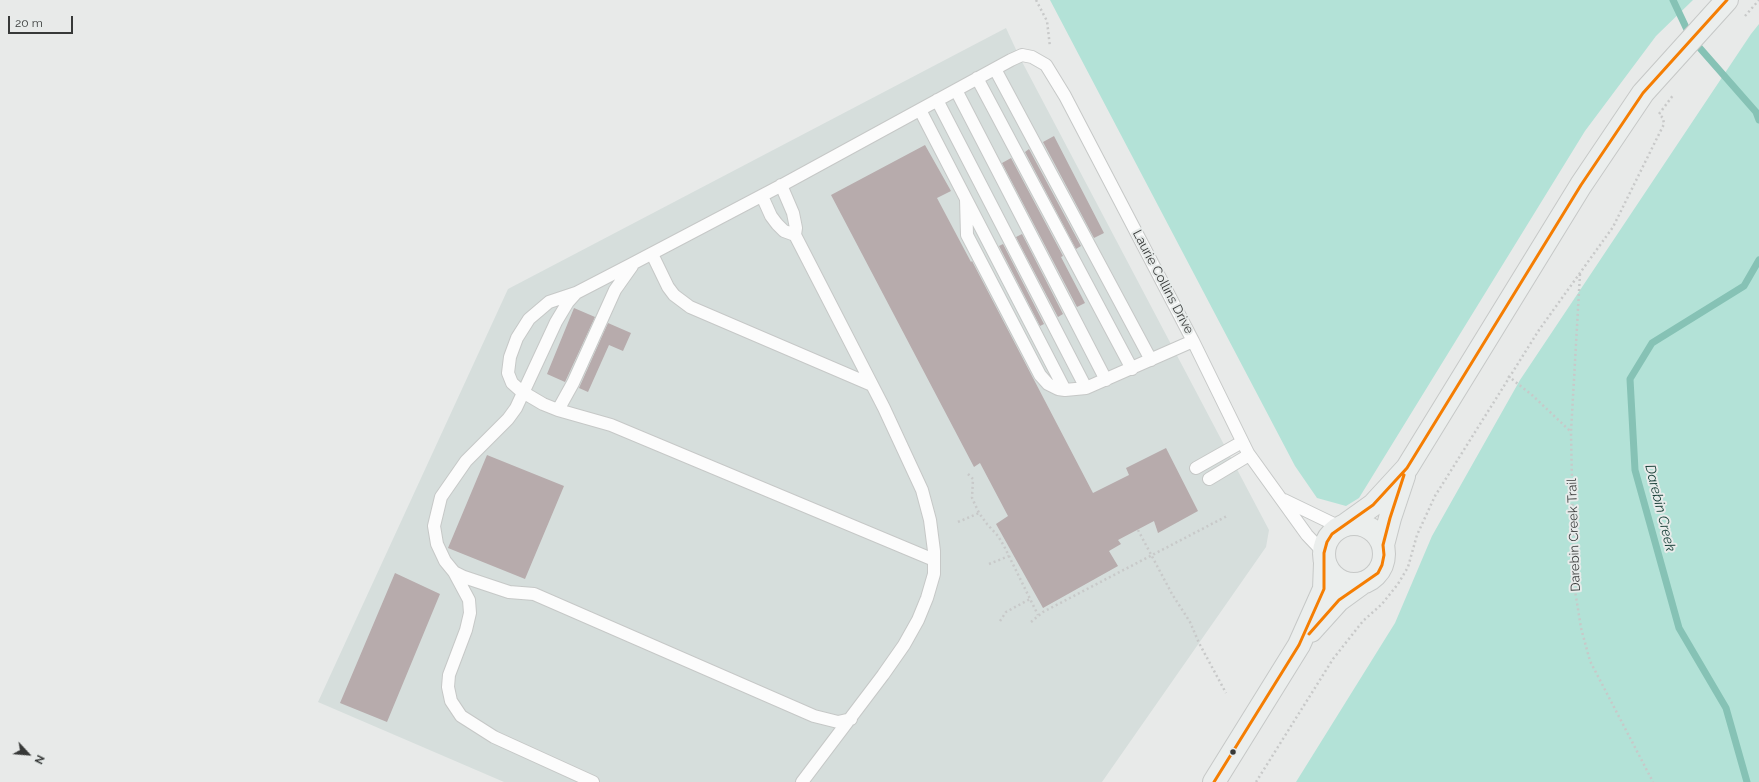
<!DOCTYPE html>
<style>
body{margin:0}
#map{position:relative;width:1759px;height:782px;overflow:hidden;background:#e8eae9;font-family:Raleway,sans-serif}
canvas{display:block}
.north{position:absolute;left:8px;top:734px;width:40px;height:40px;-webkit-text-stroke:3px #e7ebea;paint-order:stroke;rotate:116deg;font-size:11px;font-weight:700;line-height:16px;text-align:center;color:#373938}
.north::after{content:'';display:block;margin:auto;width:14px;height:18px;background:#373938;clip-path:polygon(50% 0,100% 100%,50% 72%,0 100%)}
.scale{position:absolute;left:8px;top:16px;width:65px;height:18px;box-sizing:border-box;border:2px solid #373938;border-top:0;padding-left:5px;font-size:12px;line-height:14px;white-space:nowrap;color:#373938;-webkit-text-stroke:3px #e7ebea;paint-order:stroke}
</style>
<div id="map">
<canvas width="1759" height="782"></canvas>
<div class="north">N</div>
<div class="scale">20 m</div>
</div>
<script>
const c = document.querySelector('canvas').getContext('2d');
c.lineJoin = 'round';
function fill(path, color) { c.fillStyle = color; c.fill(path, 'evenodd'); }
const poly = rows => new Path2D(rows.map(r => 'M' + r).join(''));
function stroke(path, color, width, dash) { c.strokeStyle = color; c.lineWidth = width; c.lineCap = dash ? 'butt' : 'round'; c.setLineDash(dash || []); c.stroke(path); }
function drawText(font, color, halo, rows, align = 'center') {
  c.font = font + ' Raleway,sans-serif'; c.lineWidth = 4; c.setLineDash([]); c.textBaseline = 'middle'; c.strokeStyle = halo; c.fillStyle = color; for (const [text, x, y, turn = 0] of rows) {
    c.save(); c.translate(x, y); c.rotate((+turn || 0) * Math.PI / 180); c.textAlign = isNaN(turn) ? turn : align; if (halo) c.strokeText(text, 0, 0); c.fillText(text, 0, 0); c.restore();
  }
}
const built = poly([
 [1006,28,1019,56,1269,530,1266,547,1102,782,504,782,318,702,508,289]
]);
const green = poly([
 [1050,0,1693,0,1656,36,1585,131,1359,498,1346,506,1317,498,1295,466],
 [1759,24,1759,782,1296,782,1395,623,1432,536,1520,380,1751,34]
]);
const stream = poly([
 [1673,0,1691,38,1756,112,1759,120],
 [1747,782,1726,708,1679,628,1635,470,1630,379,1652,343,1744,286,1759,260]
]);
const building = poly([
 [1054,136,1104,233,1094,238,1043,142],
 [925,145,951,191,937,198,971,262,972,261,1093,493,1129,475,1126,468,1166,448,1198,511,1158,533,1154,521,1118,540,1121,544,1109,551,1118,566,1043,608,996,524,1008,516,980,463,974,467,831,195],
 [1029,149,1081,246,1076,249,1025,152],
 [1011,158,1063,256,1061,257,1085,303,1077,307,1002,163],
 [1022,234,1063,314,1058,317,1016,237],
 [1003,244,1044,324,1040,326,999,246],
 [574,308,595,317,565,382,547,374],
 [608,323,631,333,623,351,609,345,588,392,579,388],
 [487,455,564,486,525,579,448,548],
 [395,573,440,594,387,722,340,703]
]);
const path = poly([
 [1036,0,1047,21,1050,47],
 [1745,16,1759,0],
 [1580,274,1571,432,1574,584,1581,628,1590,661,1653,782],
 [1508,376,1532,395,1570,431],
 [968,474,973,479,972,498,979,513,987,524,998,536,1004,546,1038,615],
 [958,522,979,513],
 [1138,530,1172,594,1190,622,1199,643,1226,693],
 [989,564,1009,556],
 [1000,621,1006,612,1030,599],
 [1031,622,1043,612,1227,516],
 [1256,782,1333,659,1363,621,1382,604,1398,584,1408,567,1417,535,1435,496,1539,330,1613,227,1664,124,1663,118,1659,114,1674,94]
]);
const service = poly([
 [995,69,1151,360],
 [977,78,1132,369],
 [956,90,1106,380],
 [937,100,1086,388],
 [920,110,1065,390],
 [781,185,793,213,796,228,795,235,884,408,922,490,930,520,934,551,934,574,927,598,918,620,904,645,883,675,802,782],
 [762,196,771,216,777,224,784,231,795,235],
 [966,199,967,235,1040,375,1048,384,1058,389,1065,390,1086,388,1193,341],
 [652,254,668,287,674,295,690,307,872,385],
 [576,293,568,302,556,322,516,408,508,419,466,461,441,497,434,526,437,544,445,561,454,572,464,577,509,592,534,594,814,716,838,722,851,719],
 [558,410,573,383,615,290,632,266],
 [1196,468,1242,442],
 [1209,479,1249,455],
 [1284,500,1340,527],
 [934,560,611,425,558,410,543,404,521,391,512,383,508,373,510,357,517,338,529,319,549,302,576,293,630,265,784,184,1011,60,1022,55,1032,57,1046,65,1065,96,1193,341,1248,453,1307,535,1324,553],
 [454,572,469,600,470,613,466,630,449,675,448,687,451,701,461,716,494,737,593,782]
]);
const secondary = poly([
 '1324 554a30 30 0 1 1 60 0a30 30 0 1 1-60 0Z',
 [1345,525,1373,505,1407,468,1581,185,1643,93,1727,0],
 [1383,545,1390,518,1404,476],
 [1311,631,1339,600,1361,584],
 [1214,782,1299,645,1324,589,1325,563]
]);
const bus1 = poly([
 [1309,634,1339,600,1378,573,1382,565,1384,555,1383,545,1390,518,1404,475],
 [1214,782,1299,645,1324,589,1324,553,1327,542,1332,534,1373,505,1407,468,1581,185,1643,93,1727,0]
]);
const markers = [
 [1233,752,3.5,"#373938"]
];
const streetNames = [
 ["Laurie Collins Drive",1163,282,62],
 ["Darebin Creek Trail",1574,535,-92]
];
const waterNames = [
 ["Darebin Creek",1660,508,76]
];
fill(built, '#d6dedc');
fill(green, '#b3e2d7');
stroke(stream, '#86c2b5', 7);
fill(building, '#b7abac');
stroke(service, '#c6c8c7', 14);
stroke(secondary, '#c6c8c7', 24);
stroke(path, '#c8c9c9', 2.5, [2, 3]);
stroke(service, '#fcfcfc', 12);
stroke(secondary, '#ebeeed', 22);
stroke(bus1, '#f57e03', 3);
for (const [x, y, r, color] of markers) { const dot = new Path2D(); dot.arc(x, y, r, 0, 2 * Math.PI); c.fillStyle = color; c.fill(dot); stroke(dot, '#e7ebea', 1.5); }
drawText('13px', '#373938', '#e7ebea', streetNames);
drawText('italic 14px', '#183f37', '#e7ebea', waterNames);
</script>
